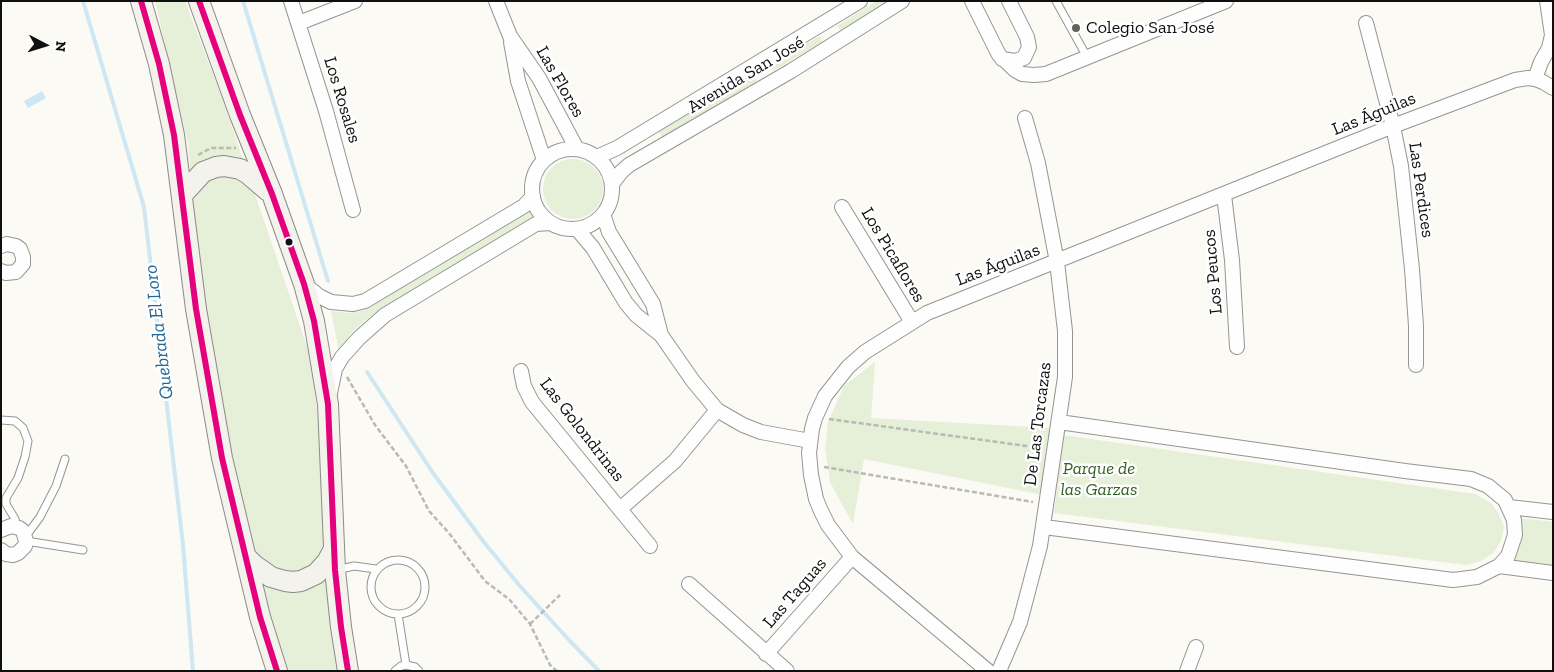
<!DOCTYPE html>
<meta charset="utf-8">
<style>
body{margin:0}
#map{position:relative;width:1554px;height:672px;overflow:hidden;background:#fbfaf5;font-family:"Zilla Slab",serif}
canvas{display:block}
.frame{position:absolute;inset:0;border:2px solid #0f0f0f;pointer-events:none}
.north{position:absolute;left:20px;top:20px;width:50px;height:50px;-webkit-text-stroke:4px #fff;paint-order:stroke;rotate:95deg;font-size:14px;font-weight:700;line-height:20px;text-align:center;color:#0f0f0f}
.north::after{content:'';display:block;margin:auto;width:18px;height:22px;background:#0f0f0f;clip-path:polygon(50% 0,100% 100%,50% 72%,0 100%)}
</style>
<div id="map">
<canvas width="1554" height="672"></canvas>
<div class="frame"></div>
<div class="north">N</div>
</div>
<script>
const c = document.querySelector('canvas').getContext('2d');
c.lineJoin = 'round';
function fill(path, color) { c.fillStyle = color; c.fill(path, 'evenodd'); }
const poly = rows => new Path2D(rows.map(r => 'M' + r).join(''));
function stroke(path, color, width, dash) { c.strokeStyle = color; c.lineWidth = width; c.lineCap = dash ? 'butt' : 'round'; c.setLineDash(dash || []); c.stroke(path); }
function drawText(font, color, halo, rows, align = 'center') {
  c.font = font + ' "Zilla Slab",serif'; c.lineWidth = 5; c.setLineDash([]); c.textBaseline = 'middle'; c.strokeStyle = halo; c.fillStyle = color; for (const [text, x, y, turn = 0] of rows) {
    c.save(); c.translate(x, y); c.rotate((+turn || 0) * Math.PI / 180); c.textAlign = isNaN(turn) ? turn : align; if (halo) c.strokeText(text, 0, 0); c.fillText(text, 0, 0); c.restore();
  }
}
const green = poly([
 [155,1,185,1,221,95,311,358,321,444,323,521,343,671,284,671,235,485,204,321,188,144],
 [876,1,890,1,841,31,837,26],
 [820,36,823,42,773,71,769,65],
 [754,75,757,81,664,139,658,131],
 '543 189a30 30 0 1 1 60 0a30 30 0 1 1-60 0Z',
 [530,210,534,217,370,316,352,332,339,351,331,311,348,313,358,312,370,307],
 [875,362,871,418,1050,428,1043,495,864,459,853,524,830,482,825,449,828,422,844,386],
 [1063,435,1475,494,1491,503,1499,514,1504,527,1501,541,1493,553,1481,561,1466,565,1054,513],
 [1521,518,1553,522,1553,570,1514,564]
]);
const water = poly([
 [42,91,46,98,28,108,24,101]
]);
const stream = poly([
 [83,1,144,207,183,545,193,671],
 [243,1,328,281],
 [367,372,433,473,483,541,519,585,569,640,599,671]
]);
const path = poly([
 [198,155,211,148,236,148],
 [347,377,375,425,406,466,429,511,449,533,485,581,509,599,530,624,550,665,557,671],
 [829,419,1041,448],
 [824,467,1033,502],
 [530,624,560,595]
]);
const service = poly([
 [1056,1,1087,57],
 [1,420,15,421,23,428,28,441,25,457,18,478,6,498,6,504,15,519,16,526],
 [26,536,40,517,56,486,65,459],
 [26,541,83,550],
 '371 587a27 27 0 1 1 54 0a27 27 0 1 1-54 0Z',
 [336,570,354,566,376,569],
 [398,614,406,665],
 [395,671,401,666,406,665,415,667,419,671]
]);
const minor = poly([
 [291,1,326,111,353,210],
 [496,1,510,36,539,78,577,149],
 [972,1,999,55,1015,70,1022,74,1034,75,1046,74,1226,1],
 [299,23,355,1],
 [1366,23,1393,126,1401,166,1412,269,1416,326,1416,365],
 [511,42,518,81,544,160],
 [1002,59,1015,61,1024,58,1029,47,1027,37,1009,1],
 [1535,79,1541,62,1549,48,1552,35,1547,1],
 '532 189a40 40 0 1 1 80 0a40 40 0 1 1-80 0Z',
 [597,157,617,148,860,1],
 [612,184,621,172,629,165,791,71,902,1],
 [1224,195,1232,260,1237,347],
 [842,207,912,322],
 [603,214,609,232,653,304,661,335],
 [577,229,593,248,626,303,636,315,661,335,693,381,717,410,743,425,761,432,810,441],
 [1,246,7,244,16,246,20,249,23,257,23,264,16,272,6,273,1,271],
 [304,284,319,296,331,302,353,304,365,301,524,206,533,196],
 [521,371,524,386,532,402,650,546],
 [330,393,335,369,342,357,359,338,385,315,536,224,551,223],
 [1509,507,1553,512],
 [620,509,675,461,717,410],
 [1044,527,1453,580,1477,577,1499,566,1508,556,1515,535,1514,520,1505,500,1488,486,1471,479,1405,471,1059,422],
 [1,530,11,526,19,528,23,531,26,541,25,546,18,553,13,555,6,554,1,550],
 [1499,566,1553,573],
 [689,584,787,671],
 [766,654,852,557],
 [988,671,852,557,828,525,821,511,816,499,811,475,809,453,812,429,815,418,825,396,848,367,865,352,927,313,1393,126,1515,80,1528,78,1535,79,1543,82,1553,88],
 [999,671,1020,622,1040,546,1065,377,1065,331,1057,262,1038,163,1025,118],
 [1187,671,1196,647]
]);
const secondary = poly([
 [141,1,159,64,174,135,196,309,222,458,260,617,277,671],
 [199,1,240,115,272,194,304,284,314,321,328,404,335,570,341,627,348,671],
 [182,195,203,172,216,167,224,166,240,169,247,173,268,191],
 [247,558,254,565,271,577,285,581,293,582,301,581,316,574,327,562,334,549]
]);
const bus1 = poly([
 [141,1,159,64,174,135,196,309,222,458,260,617,277,671],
 [199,1,240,115,272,194,304,284,314,321,328,404,335,570,341,627,348,671]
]);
const markers = [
 [1076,28,5,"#626160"],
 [289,242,4.5,"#0f0f0f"]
];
const poiNames = [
 ["Colegio San José",1086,28]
];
const streetNames = [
 ["Avenida San José",746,75,-31],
 ["Las Flores",560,82,60],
 ["Los Rosales",342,100,73],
 ["Las Águilas",1374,114,-22],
 ["Las Perdices",1421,190,82],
 ["Los Picaflores",893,255,59],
 ["Las Águilas",998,265,-21],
 ["Los Peucos",1213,272,-95],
 ["De Las Torcazas",1038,424,-83],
 ["Las Golondrinas",582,430,52],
 ["Las Taguas",795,593,-49]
];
const parkNames = [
 ["Parque de",1099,469],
 ["las Garzas",1099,490]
];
const waterNames = [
 ["Quebrada El Loro",159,332,-97]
];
fill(green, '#e6efd7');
fill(water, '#cee7f2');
stroke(stream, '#cee7f2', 4);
stroke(service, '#959593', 9);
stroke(minor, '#959593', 16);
stroke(secondary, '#8c8b89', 22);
stroke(path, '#b9b9b8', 2.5, [5, 2.5]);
stroke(service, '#fefefe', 7);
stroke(minor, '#fefefe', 14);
stroke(secondary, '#f4f2ec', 20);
stroke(bus1, '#e5007d', 6);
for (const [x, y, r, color] of markers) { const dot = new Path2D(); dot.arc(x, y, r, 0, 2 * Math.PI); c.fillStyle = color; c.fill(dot); stroke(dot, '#fff', 2); }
drawText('18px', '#0f0f0f', '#fff', poiNames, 'left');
drawText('18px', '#0f0f0f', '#fff', streetNames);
drawText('italic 18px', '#346124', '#fff', parkNames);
drawText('italic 19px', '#236996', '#fff', waterNames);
</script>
